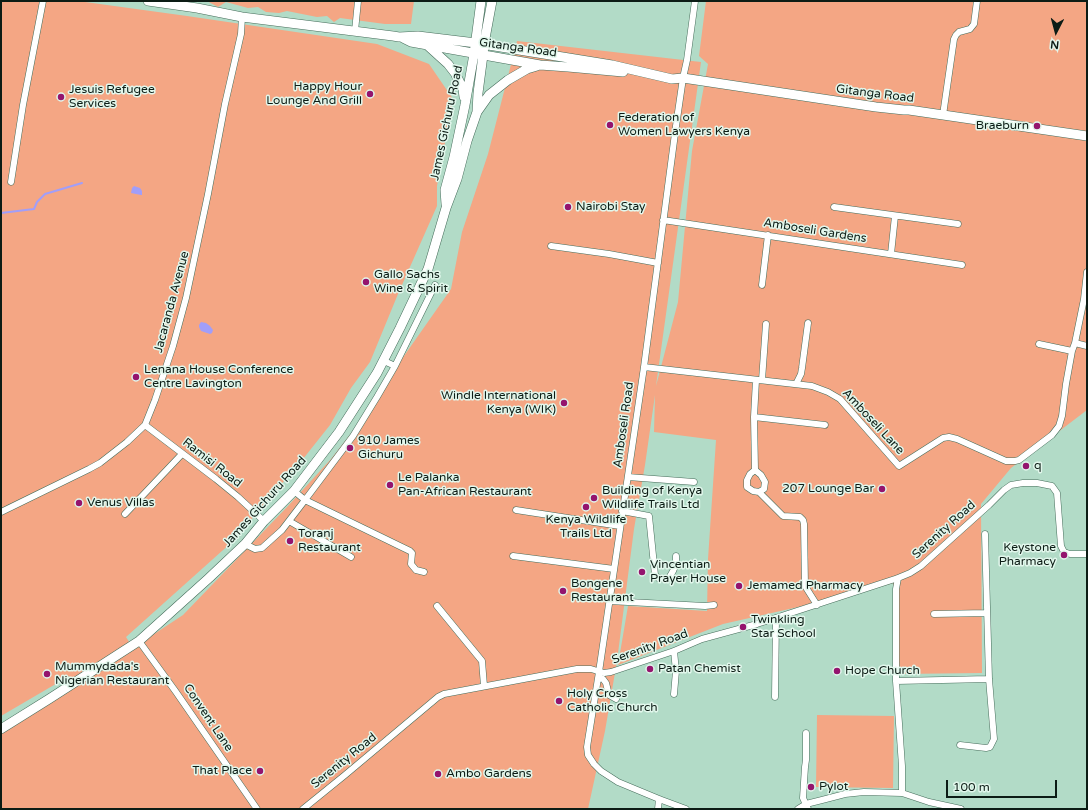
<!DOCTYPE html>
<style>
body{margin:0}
#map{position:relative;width:1088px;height:810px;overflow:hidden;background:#b2dbc7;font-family:"Varela Round",sans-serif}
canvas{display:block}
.frame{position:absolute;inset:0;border:2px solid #0c1c15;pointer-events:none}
.north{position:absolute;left:1036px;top:12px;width:40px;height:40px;-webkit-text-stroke:3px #e2f7ec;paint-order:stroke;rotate:186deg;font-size:11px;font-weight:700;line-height:16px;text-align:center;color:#0c1c15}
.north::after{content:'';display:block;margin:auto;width:14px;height:18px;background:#0c1c15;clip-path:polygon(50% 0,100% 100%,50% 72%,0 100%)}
.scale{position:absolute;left:946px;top:780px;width:111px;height:18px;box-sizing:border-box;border:2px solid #0c1c15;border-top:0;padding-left:5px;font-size:12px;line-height:14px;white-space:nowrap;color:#0c1c15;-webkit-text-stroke:3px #e2f7ec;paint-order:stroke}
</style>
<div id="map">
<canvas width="1088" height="810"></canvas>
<div class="frame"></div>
<div class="north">N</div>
<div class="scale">100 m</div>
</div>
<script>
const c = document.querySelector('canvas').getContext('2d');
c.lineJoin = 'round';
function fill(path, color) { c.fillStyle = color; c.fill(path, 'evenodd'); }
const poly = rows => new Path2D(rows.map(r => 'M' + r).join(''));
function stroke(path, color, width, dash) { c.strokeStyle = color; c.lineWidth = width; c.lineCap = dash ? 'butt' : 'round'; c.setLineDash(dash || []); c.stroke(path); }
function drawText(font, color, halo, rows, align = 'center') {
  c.font = font + ' "Varela Round",sans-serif'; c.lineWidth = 3; c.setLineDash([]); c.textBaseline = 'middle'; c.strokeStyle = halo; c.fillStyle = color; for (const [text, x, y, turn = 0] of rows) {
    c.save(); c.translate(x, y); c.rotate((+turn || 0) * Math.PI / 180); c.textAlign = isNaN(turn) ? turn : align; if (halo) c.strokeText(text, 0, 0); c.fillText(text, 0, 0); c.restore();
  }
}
const green = poly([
 [1,1,78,1,187,16,377,44,429,64,453,99,437,186,437,206,398,294,370,362,351,388,330,425,303,459,232,542,126,637,133,648,183,615,288,506,331,459,373,405,392,373,451,289,462,232,488,154,517,41,701,62,656,386,678,302,692,151,708,64,699,56,706,1,1087,1,1087,410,1011,468,981,504,982,673,900,674,893,583,860,593,723,624,618,665,628,606,707,611,708,559,716,440,654,432,655,395,645,465,634,529,617,661,605,731,588,809,1,809,1,730,79,681,68,676,54,685,1,716],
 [207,1,414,1,411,24,385,24,340,18,334,22,327,16,317,17,287,11,279,13,266,12,258,7,248,8,226,2,218,7],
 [817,715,894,716,893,788,816,787]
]);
const water = poly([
 [134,186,140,188,142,191,142,195,141,195,131,193,132,188],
 [201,322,206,323,210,326,213,330,212,333,210,334,201,331,199,327,199,325]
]);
const stream = poly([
 [1,213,34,209,37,202,45,194,82,183]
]);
const street = poly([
 [355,31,358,1],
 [943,115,954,39,956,35,959,32,970,29,974,24,977,1],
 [11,182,23,105,43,1],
 [834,207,958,224],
 [663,220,962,265],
 [551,246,609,254,658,263],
 [891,254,895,216],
 [762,285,768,235],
 [1075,343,1087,346],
 [1039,344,1072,351],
 [384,361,395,366,435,285],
 [395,366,377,397,353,436,305,500,410,551,412,553,411,564,416,570,424,572],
 [644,367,812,386,828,392,840,399,899,466,943,438,949,437,957,439,1006,461,1015,461,1019,460,1052,435,1059,426,1062,416,1066,384,1072,351,1075,343,1084,299,1087,272],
 [762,380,766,324],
 [796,384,801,374,802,368,808,323],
 [754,417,825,425],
 [145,425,216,479,238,497,264,521],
 [755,470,750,474,747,480,747,487,753,491,759,492,764,489,765,482,761,475,755,470,754,417,756,380],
 [628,477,694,482],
 [759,492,783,516,800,517,803,520,804,524,805,586,817,605],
 [516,510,620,526],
 [622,511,649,516,655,575,658,578,665,579,669,578,673,571,676,564,676,556],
 [1,512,89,469,100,463,127,442,145,425,155,400,173,346,186,298,208,194,225,104,241,34,242,17],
 [125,514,182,454],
 [289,521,351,557],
 [245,544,255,549,262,548,282,530,305,500,294,491],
 [513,556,614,569],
 [898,578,896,589,896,681,902,766,902,793],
 [609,601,705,606,714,605],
 [437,606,482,661,484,686],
 [934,614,987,613],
 [139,641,176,692,257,809],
 [674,651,676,671,674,694],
 [599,678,603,679,606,683,609,695,616,699],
 [896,681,989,679],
 [775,697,776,618],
 [806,733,806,760,805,767,803,798,808,809],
 [960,745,986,748,990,747,994,739,989,679,985,534],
 [303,809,345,775,438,697,444,694,577,669,591,669,604,673,611,672,674,651,702,639,757,624,898,578,910,573,921,566,989,505,1004,490,1011,485,1023,483,1037,483,1052,486,1057,493,1061,546,1064,552,1070,554,1087,554],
 [658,809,659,799],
 [686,809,659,799,618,782,601,771,594,764,588,755,587,747,599,672,644,367,676,126,683,78,687,60,695,1],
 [798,809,806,804,822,800,845,794,864,792,902,793,929,802,961,809]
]);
const secondary = poly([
 [148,1,197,8,242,17,393,36,399,37,418,36,476,43,612,65,672,79,683,78,876,107,904,110,909,110,1087,136],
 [403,38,411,42,540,65,568,67,623,72],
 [426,44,448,64,455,73,463,89,464,97],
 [477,112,489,95,508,80,527,69,537,66],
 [446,204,445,190,454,157,465,105,474,54,481,1],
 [1,729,49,699,139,641,209,578,245,544,264,521,294,491,339,432,377,373,400,328,428,269,446,208,457,179,467,141,477,112,478,93,483,55,484,44,492,1]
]);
const markers = [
 [370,94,4,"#94146e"],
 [61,97,4,"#94146e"],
 [610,125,4,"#94146e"],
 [1037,126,4,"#94146e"],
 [568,207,4,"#94146e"],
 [366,282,4,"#94146e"],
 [136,377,4,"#94146e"],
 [564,403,4,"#94146e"],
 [350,448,4,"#94146e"],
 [1026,466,4,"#94146e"],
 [390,485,4,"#94146e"],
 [882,489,4,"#94146e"],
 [594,498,4,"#94146e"],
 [79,503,4,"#94146e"],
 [586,507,4,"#94146e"],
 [290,541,4,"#94146e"],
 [1064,555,4,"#94146e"],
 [642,572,4,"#94146e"],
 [739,586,4,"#94146e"],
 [563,591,4,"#94146e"],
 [743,627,4,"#94146e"],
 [650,669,4,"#94146e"],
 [837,671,4,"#94146e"],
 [47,674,4,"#94146e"],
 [559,701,4,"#94146e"],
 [260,771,4,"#94146e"],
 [438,774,4,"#94146e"],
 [811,787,4,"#94146e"]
];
const streetNames = [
 ["Gitanga Road",518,48,8],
 ["Gitanga Road",875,94,7],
 ["James Gichuru Road",447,123,-78],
 ["Amboseli Gardens",815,231,9],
 ["Jacaranda Avenue",172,302,-75],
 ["Amboseli Lane",873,422,47],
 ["Amboseli Road",624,425,-82],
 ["Ramisi Road",212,463,38],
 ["James Gichuru Road",265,502,-48],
 ["Serenity Road",944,530,-42],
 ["Serenity Road",650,647,-20],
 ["Convent Lane",208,718,56],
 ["Serenity Road",344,761,-39]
];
const poiNames = [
 ["Happy Hour",362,87,"right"],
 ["Lounge And Grill",362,101,"right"],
 ["Jesuis Refugee",69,90],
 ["Services",69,104],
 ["Federation of",618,118],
 ["Women Lawyers Kenya",618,132],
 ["Braeburn",1029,126,"right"],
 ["Nairobi Stay",576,207],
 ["Gallo Sachs",374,275],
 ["Wine & Spirit",374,289],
 ["Lenana House Conference",144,370],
 ["Centre Lavington",144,384],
 ["Windle International",556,396,"right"],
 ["Kenya (WIK)",556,410,"right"],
 ["910 James",358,441],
 ["Gichuru",358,455],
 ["q",1034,466],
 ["Le Palanka",398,478],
 ["Pan-African Restaurant",398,492],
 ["207 Lounge Bar",874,489,"right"],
 ["Building of Kenya",602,491],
 ["Wildlife Trails Ltd",602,505],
 ["Venus Villas",87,503],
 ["Kenya Wildlife",586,520,"center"],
 ["Trails Ltd",586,534,"center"],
 ["Toranj",298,534],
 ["Restaurant",298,548],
 ["Keystone",1056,548,"right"],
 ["Pharmacy",1056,562,"right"],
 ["Vincentian",650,565],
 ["Prayer House",650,579],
 ["Bongene",571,584],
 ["Restaurant",571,598],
 ["Jemamed Pharmacy",747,586],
 ["Twinkling",751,620],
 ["Star School",751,634],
 ["Mummydada's",55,667],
 ["Nigerian Restaurant",55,681],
 ["Patan Chemist",658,669],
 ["Hope Church",845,671],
 ["Holy Cross",567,694],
 ["Catholic Church",567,708],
 ["That Place",252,771,"right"],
 ["Ambo Gardens",446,774],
 ["Pylot",819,787]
];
fill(green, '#f4a684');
fill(water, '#a19ef9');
stroke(stream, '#a19ef9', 2);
stroke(street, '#466d5b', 7);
stroke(secondary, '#466d5b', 10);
stroke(street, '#fff', 6);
stroke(secondary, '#fff', 9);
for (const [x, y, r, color] of markers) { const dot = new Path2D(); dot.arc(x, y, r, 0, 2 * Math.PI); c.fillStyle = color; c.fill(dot); stroke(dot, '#e2f7ec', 1.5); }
drawText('12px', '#0c1c15', '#e2f7ec', streetNames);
drawText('12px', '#0c1c15', '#e2f7ec', poiNames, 'left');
</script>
